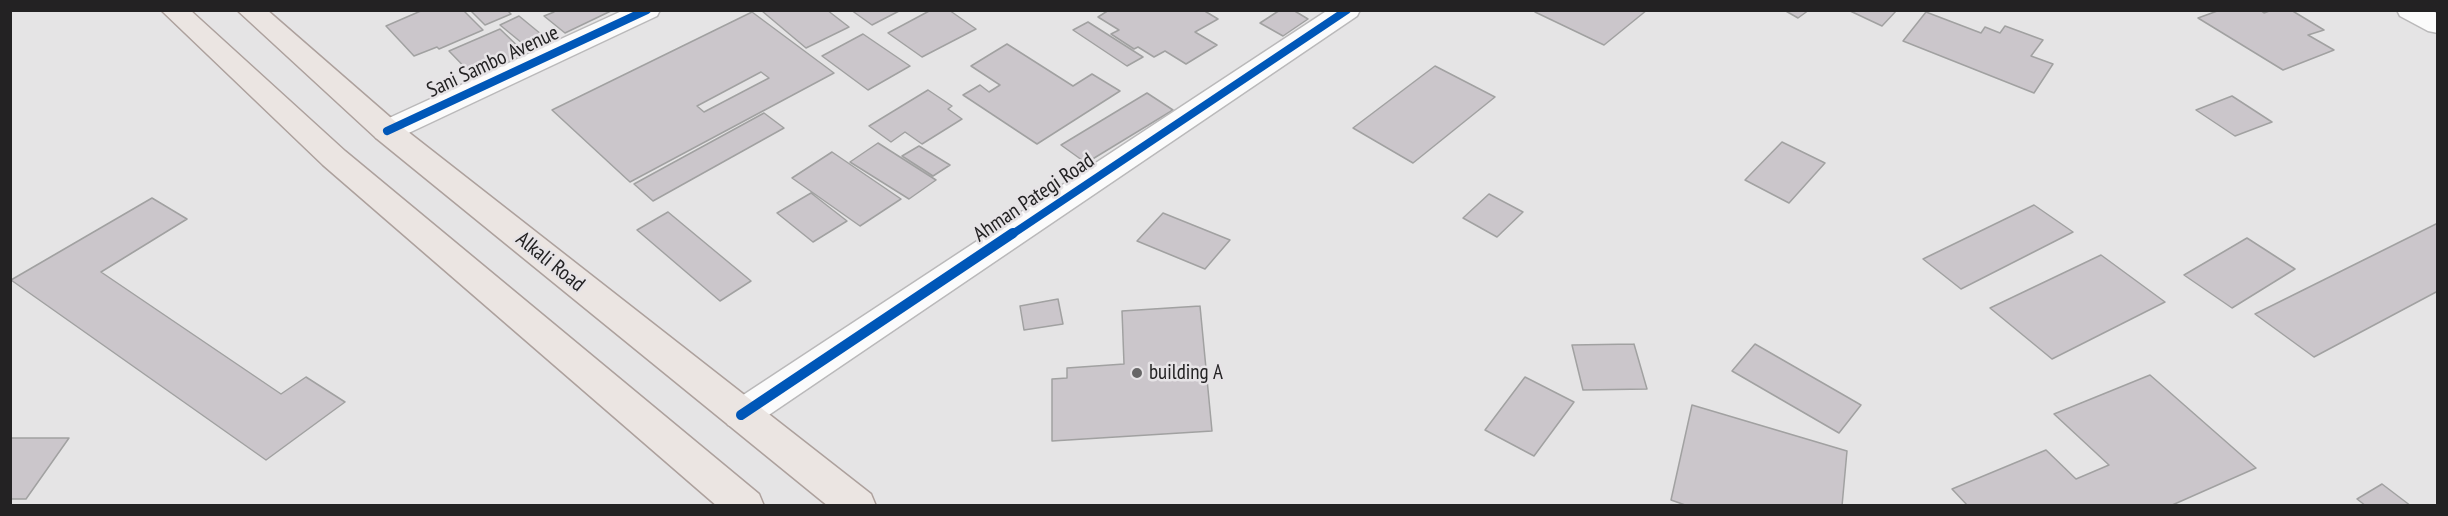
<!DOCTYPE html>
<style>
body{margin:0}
#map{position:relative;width:2448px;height:516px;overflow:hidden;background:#e5e4e5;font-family:"PT Sans Narrow",sans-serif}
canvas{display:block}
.frame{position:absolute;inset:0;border:12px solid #232223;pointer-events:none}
</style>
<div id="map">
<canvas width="2448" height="516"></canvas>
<div class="frame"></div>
</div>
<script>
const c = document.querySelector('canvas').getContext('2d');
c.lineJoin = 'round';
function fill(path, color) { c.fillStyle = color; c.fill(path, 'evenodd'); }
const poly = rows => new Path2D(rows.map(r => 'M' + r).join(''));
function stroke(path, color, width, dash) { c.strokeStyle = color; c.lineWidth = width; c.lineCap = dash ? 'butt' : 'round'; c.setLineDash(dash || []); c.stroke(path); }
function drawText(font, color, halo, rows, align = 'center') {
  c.font = font + ' "PT Sans Narrow",sans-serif'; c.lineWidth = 5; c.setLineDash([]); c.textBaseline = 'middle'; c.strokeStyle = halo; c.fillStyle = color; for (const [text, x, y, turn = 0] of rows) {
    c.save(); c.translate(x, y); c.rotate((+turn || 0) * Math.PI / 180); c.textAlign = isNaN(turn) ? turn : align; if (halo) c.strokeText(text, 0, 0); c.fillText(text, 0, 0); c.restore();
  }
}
const building = poly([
 [423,10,463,10,483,30,439,49,437,47,414,56,386,26,423,10],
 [470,10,507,10,511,14,485,25,470,10],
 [552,10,613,10,565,33,544,16,554,12,552,10],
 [827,10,849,27,806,48,762,11,827,10],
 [851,10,901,10,872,25,851,10],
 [931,10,949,10,976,29,922,57,888,33,931,10],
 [1109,10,1203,10,1218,19,1195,32,1217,45,1186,64,1165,51,1154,57,1138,47,1134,49,1111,34,1119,30,1098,17,1109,10],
 [1280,10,1293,10,1308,19,1283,36,1260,23,1280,10],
 [1537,10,1647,10,1604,45,1535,12,1537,10],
 [1784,10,1809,10,1798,18,1784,10],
 [1848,10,1897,10,1882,26,1848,10],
 [2220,10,2260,10,2264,13,2272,10,2291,10,2324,30,2308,35,2334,50,2283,70,2198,18,2220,10],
 [752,12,834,73,630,182,552,110,752,12],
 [761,72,769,78,704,112,697,106,761,72],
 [1926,12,1981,33,1985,27,2000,33,2005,26,2043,40,2031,56,2053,64,2034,93,1903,41,1926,12],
 [519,16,547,39,528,48,500,25,519,16],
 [1088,22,1143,57,1127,66,1073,30,1088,22],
 [500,29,528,56,476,79,449,51,500,29],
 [863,34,910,66,868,90,822,56,863,34],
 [1007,44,1073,86,1092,74,1120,91,1037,144,963,95,980,85,989,92,1000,85,971,66,1007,44],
 [1435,66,1495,97,1413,163,1353,128,1435,66],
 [928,90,952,106,948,109,962,119,922,144,905,132,891,142,869,126,928,90],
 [1147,93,1173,110,1086,163,1061,145,1147,93],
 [2232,96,2272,122,2235,136,2196,110,2232,96],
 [764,113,784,128,653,201,634,184,764,113],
 [1782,142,1825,163,1789,203,1745,180,1782,142],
 [878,143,936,180,909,199,850,162,878,143],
 [919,146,950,165,933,176,902,156,919,146],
 [832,152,901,199,860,226,792,178,832,152],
 [811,193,847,221,813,242,777,213,811,193],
 [1489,194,1523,212,1497,237,1463,218,1489,194],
 [152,198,187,219,101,272,281,394,306,377,345,402,266,460,11,280,152,198],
 [2034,205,2073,232,1961,289,1923,259,2034,205],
 [668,212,751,281,720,301,637,230,668,212],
 [1163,213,1230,240,1205,269,1137,241,1163,213],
 [2438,223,2438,291,2314,357,2255,314,2438,223],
 [2247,238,2295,269,2232,308,2184,275,2247,238],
 [2101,255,2165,302,2052,359,1990,308,2101,255],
 [1058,299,1063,324,1024,330,1020,306,1058,299],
 [1200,306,1212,431,1052,441,1052,379,1067,378,1067,368,1124,364,1122,311,1200,306],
 [1634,344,1647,389,1583,390,1572,345,1634,344],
 [1755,344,1861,405,1839,433,1732,371,1755,344],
 [2150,375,2256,468,2170,506,1968,506,1952,489,2046,450,2076,479,2109,465,2054,414,2150,375],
 [1525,377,1574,402,1534,456,1485,430,1525,377],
 [1692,405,1847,451,1842,506,1688,506,1671,500,1692,405],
 [10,438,69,438,26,499,10,499,10,438],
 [2382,484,2411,506,2366,506,2357,499,2382,484]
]);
const minor = poly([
 [624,10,660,10,657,16,398,138,387,141,376,138,372,131,376,124,624,10],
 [1328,10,1360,10,1357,16,754,425,741,430,728,425,723,415,728,405,1328,10],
 [2397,10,2431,10,2438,14,2438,33,2428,31,2400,16,2397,10]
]);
const major = poly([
 [161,10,190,10,345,151,759,494,764,506,717,506,323,165,161,10],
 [237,10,267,10,398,124,871,494,876,506,828,506,376,138,237,10]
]);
const cyclewayFar1 = poly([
 [387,131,647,10],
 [1011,235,1347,10]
]);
const cycleway = poly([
 [741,415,1013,233]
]);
const markers = [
 [1137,373,6,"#676667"]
];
const streetNames = [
 ["Sani Sambo Avenue",493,62,-25],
 ["Ahman Pategi Road",1034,198,-34],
 ["Alkali Road",550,262,39]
];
const poiNames = [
 ["building A",1149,373]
];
fill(building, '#cbc6cb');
stroke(building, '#a1a1a1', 1.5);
stroke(minor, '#bab9ba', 3);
stroke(major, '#ada19d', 3);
fill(minor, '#fbfbfb');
fill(major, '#ebe5e2');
stroke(cyclewayFar1, '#0057b8', 8);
stroke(cycleway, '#0057b8', 10);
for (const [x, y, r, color] of markers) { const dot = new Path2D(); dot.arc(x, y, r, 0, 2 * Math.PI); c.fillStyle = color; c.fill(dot); stroke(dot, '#e6e3e6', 2); }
drawText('21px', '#232223', '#e6e3e6', streetNames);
drawText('21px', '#232223', '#e6e3e6', poiNames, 'left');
</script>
